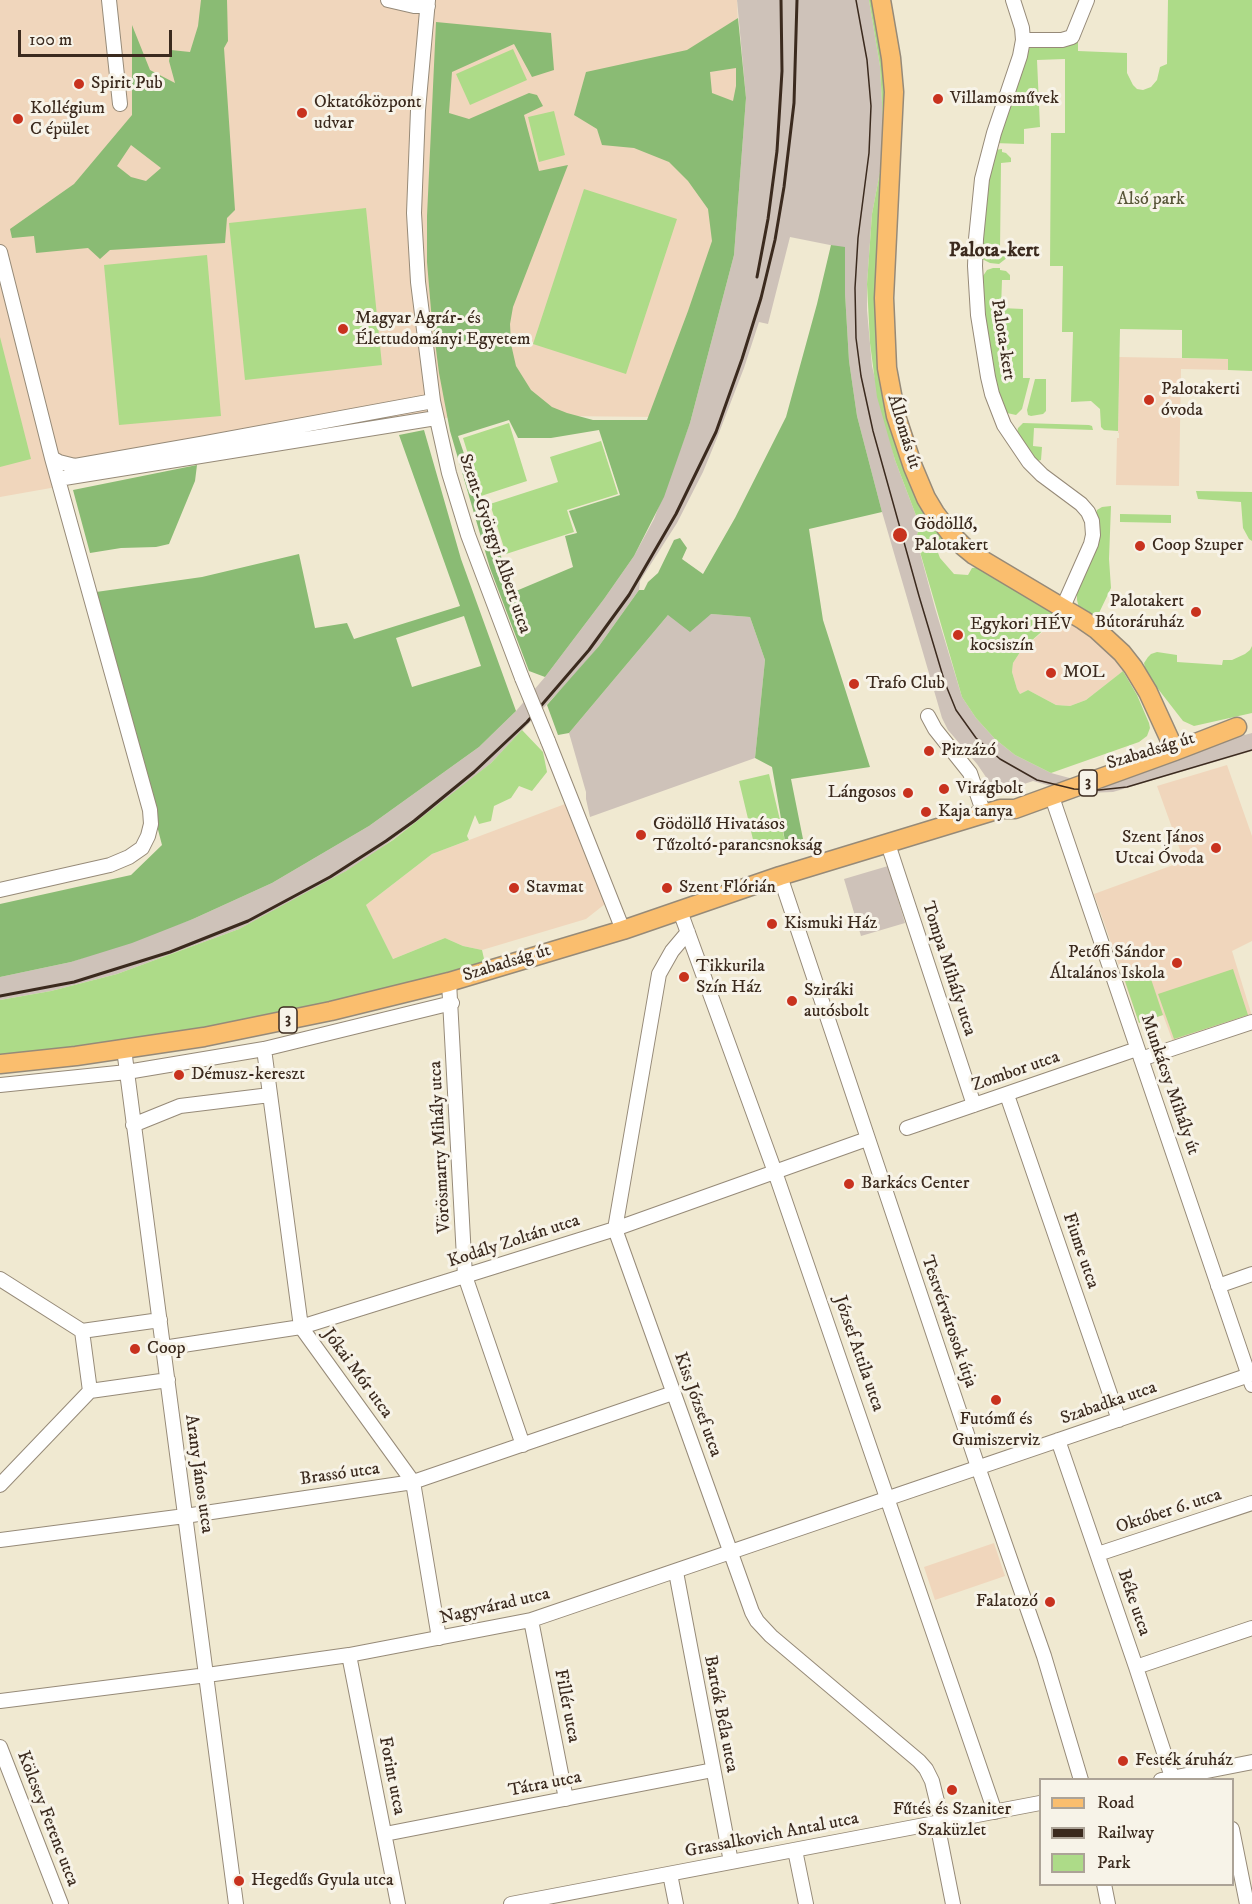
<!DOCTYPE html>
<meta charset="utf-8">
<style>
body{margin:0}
#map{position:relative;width:1252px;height:1904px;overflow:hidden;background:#f0e9d1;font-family:"IM FELL DW Pica",serif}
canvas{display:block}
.legend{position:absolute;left:1039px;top:1778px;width:195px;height:108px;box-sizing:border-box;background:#f7f3e8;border:2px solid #aca397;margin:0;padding:8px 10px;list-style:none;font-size:18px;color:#3b2a1e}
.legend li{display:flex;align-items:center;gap:12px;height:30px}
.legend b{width:30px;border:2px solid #aca397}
.scale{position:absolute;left:18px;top:30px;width:154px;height:27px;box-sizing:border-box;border:3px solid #3b2a1e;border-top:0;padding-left:8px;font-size:18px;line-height:21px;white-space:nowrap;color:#3b2a1e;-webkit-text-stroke:4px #f7f3e8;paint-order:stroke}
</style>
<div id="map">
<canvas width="1252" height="1904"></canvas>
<ul class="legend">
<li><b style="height:8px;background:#fabe6e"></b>Road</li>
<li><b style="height:8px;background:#3b2a1e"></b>Railway</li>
<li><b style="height:16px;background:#addb88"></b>Park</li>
</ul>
<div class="scale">100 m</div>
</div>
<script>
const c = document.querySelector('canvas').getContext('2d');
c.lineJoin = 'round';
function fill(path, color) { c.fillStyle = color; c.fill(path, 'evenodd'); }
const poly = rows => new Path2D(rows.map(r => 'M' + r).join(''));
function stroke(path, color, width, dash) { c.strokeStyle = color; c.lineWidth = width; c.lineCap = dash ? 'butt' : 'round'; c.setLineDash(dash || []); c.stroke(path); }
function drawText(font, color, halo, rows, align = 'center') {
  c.font = font + ' "IM FELL DW Pica",serif'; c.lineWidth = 6; c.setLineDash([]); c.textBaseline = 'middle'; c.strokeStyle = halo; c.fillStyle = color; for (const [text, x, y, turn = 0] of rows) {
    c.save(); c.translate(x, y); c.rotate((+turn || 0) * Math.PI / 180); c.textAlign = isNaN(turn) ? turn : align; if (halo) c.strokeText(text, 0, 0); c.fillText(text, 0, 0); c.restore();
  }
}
const built = poly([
 [0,0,737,0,741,96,716,243,656,417,463,415,0,497],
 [1119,357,1228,359,1228,370,1181,369,1179,486,1116,485,1117,438,1119,438,1119,433,1118,433],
 [1050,608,1081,626,1107,650,1123,671,1086,700,1070,706,1056,705,1028,690,1020,694,1017,689,1012,672,1013,663,1022,649,1051,625],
 [1227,765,1252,836,1252,941,1232,951,1252,1016,1173,1042,1163,1015,1139,1023,1094,894,1184,861,1157,786],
 [565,804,605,904,586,919,482,950,463,946,445,938,393,959,366,905,432,854],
 [994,1543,1005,1576,935,1600,924,1567]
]);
const industrial = poly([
 [737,0,869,0,880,66,883,121,882,161,872,214,867,284,867,310,872,366,895,460,920,526,916,538,935,608,962,697,976,718,995,739,1015,755,1051,773,1077,780,1252,733,1252,751,1113,792,1086,793,1054,787,1033,781,997,793,977,764,948,730,942,718,882,512,857,416,849,361,845,293,845,248,790,237,768,324,759,322,744,368,717,438,703,472,677,523,640,581,639,590,599,646,571,679,491,763,446,800,368,858,321,886,239,929,117,974,51,991,0,1000,0,977,71,962,193,919,272,883,369,826,479,747,516,711,545,677,604,599,634,556,654,519,690,423,734,255,746,98],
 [711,614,750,617,765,660,755,758,590,817,586,799,586,792,569,733,668,615],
 [888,866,905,923,861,936,844,879]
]);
const green = poly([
 [869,0,876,0,888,88,879,342,934,525,944,540,937,550,940,558,954,574,968,575,972,568,979,567,1050,608,1055,620,1022,649,1013,663,1012,672,1017,689,1020,694,1028,690,1056,705,1070,706,1086,700,1123,671,1137,695,1149,723,1150,728,1147,736,1139,742,1051,773,1015,755,995,739,976,718,962,697,916,538,920,526,895,460,877,397,870,343,867,284,872,214,882,161,883,121,880,66],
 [1168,0,1252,0,1252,371,1228,370,1228,359,1182,358,1182,330,1120,329,1118,431,1104,430,1101,427,1100,409,1091,401,1071,402,1073,332,1062,332,1063,266,1050,266,1051,133,1065,133,1065,59,1037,60,1040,127,1024,129,1024,144,994,143,1024,60,1030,47,1078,39,1078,51,1127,53,1127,73,1133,85,1137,89,1143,90,1151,87,1157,80,1160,67,1167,64],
 [513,49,527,80,470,105,456,74],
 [554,111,565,155,539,162,528,117],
 [1002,149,1002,152,1006,153,1011,158,1011,162,1001,163,1000,251,1010,252,1008,257,999,264,990,263,982,259,985,190,994,150],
 [584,189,677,219,626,374,533,344],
 [366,208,382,365,245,380,229,223],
 [207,255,221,416,119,425,104,265],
 [993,268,1000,268,1000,270,1006,271,1010,275,1010,280,1002,280,1001,308,1023,309,1023,378,1030,378,1022,409,1016,415,1007,413,1005,410,997,389,983,302,983,276,987,270],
 [0,337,31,459,0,467],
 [1035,379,1046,379,1046,411,1043,414,1031,416,1028,415,1027,410],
 [509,423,527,481,481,496,463,438],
 [1023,423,1089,425,1092,426,1093,430,1034,428,1033,446,1042,447,1041,460,1038,461,1025,448,1017,433,1018,428],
 [601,441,618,494,567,510,574,532,506,554,490,504,558,482,550,457],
 [1196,491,1252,492,1252,541,1249,539,1243,528,1241,502,1198,499],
 [1111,506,1109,559,1111,588,1098,615,1088,615,1079,608,1077,600,1077,591,1097,510,1102,507],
 [1120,514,1171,515,1171,523,1120,522],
 [1252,646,1252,713,1194,726,1183,721,1155,685,1145,668,1144,663,1148,657,1151,654,1157,652,1177,655,1177,662,1222,665,1223,660,1232,660,1245,654,1250,650],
 [522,730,543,752,547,772,532,791,519,786,511,798,494,806,491,821,479,824,475,815,467,836,469,840,432,854,366,905,393,959,445,938,463,946,482,950,485,963,370,998,255,1022,0,1059,0,1000,51,991,117,974,239,929,346,871,393,840,491,763],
 [769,774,785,841,755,848,739,781],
 [1233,969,1248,1015,1174,1039,1158,994],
 [1149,973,1163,1015,1139,1023,1125,981]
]);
const forest = poly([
 [201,0,227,0,228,41,224,48,235,210,227,218,225,243,110,250,100,259,88,248,36,253,34,236,12,238,10,229,74,184,132,115,132,25,150,70,175,83,169,61,171,50,190,52,198,26],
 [131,145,161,168,146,181,131,177,117,166],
 [738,18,746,98,734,255,690,423,664,497,634,556,604,599,545,677,529,671,490,568,450,431,439,373,431,310,427,262,427,216,436,22,551,33,554,70,532,77,514,44,452,72,449,113,469,119,529,93,537,95,543,106,524,115,539,171,568,165,513,307,510,324,511,344,516,366,531,390,552,407,567,413,593,420,647,420,688,311,712,241,708,209,688,181,669,162,634,148,602,145,597,129,574,115,586,72,687,50],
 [736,68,736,86,733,101,712,93,710,72],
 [509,420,518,438,551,438,599,430,620,495,569,511,577,533,565,536,573,567,516,591,491,533,458,436],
 [831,245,845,247,845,293,849,361,857,416,882,512,809,529,823,620,870,767,791,779,803,839,786,847,772,767,755,758,765,660,750,617,711,614,690,632,668,615,569,733,558,735,547,705,599,646,639,590,644,590,648,582,658,573,674,540,680,538,687,548,682,559,703,574,735,518,786,417,817,304],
 [424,430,461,559,516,711,479,747,369,826,272,883,193,919,132,943,71,962,0,977,0,904,131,875,162,845,96,592,202,577,299,554,315,628,347,623,354,639,460,606,399,435],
 [464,616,481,666,412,687,396,638],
 [197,465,195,481,169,544,156,547,121,548,90,553,73,490]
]);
const minor = poly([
 [109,0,120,104],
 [388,0,414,6,428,6],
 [428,0,418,110,414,213,418,282,433,401,449,473,468,535,522,678],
 [1013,0,1022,28,1023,40,1020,56,994,133,982,179,976,239,975,266,978,315,988,377,992,394,1004,425,1029,462,1042,475,1081,504,1088,512,1092,521,1093,535,1091,544,1063,607],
 [1023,40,1062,40,1072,37,1087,0],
 [0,252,52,458,150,810,151,824,148,836,142,848,129,857,110,865,0,890],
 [52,458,59,462,75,466,206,443,433,401],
 [58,479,436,418],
 [928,716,935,729,970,773,984,814],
 [548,741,623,930],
 [1052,797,1252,1385],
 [888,844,974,1105],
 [780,876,978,1467,1044,1656,1081,1780],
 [680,911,775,1172,995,1812],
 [688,932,672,951,659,974,615,1229,752,1612,757,1621,771,1636,919,1761,926,1769,932,1781,942,1822],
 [449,982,465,1276,523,1445],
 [124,1049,236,1904],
 [264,1049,301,1327,413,1482,439,1638],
 [1141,1059,1252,1022],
 [0,1085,127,1072,264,1049,452,1003],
 [1007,1095,1119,1420],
 [133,1125,180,1106,270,1095],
 [907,1128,1137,1049],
 [0,1279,82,1331,160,1320],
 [1218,1286,1252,1274],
 [82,1331,90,1391,168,1380],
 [163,1348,301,1327,615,1229,867,1139],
 [1058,1440,1136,1667,1172,1777],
 [0,1485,90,1391],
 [0,1540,185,1516,413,1482,673,1393],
 [1098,1554,1252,1503],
 [676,1572,731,1862],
 [531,1620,566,1799],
 [349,1655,398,1904],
 [1136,1667,1252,1628],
 [0,1701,207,1675,349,1655,531,1620,1252,1374],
 [0,1747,61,1904],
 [1161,1780,1252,1762],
 [937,1823,953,1904],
 [1232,1829,1247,1904],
 [385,1834,713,1770],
 [795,1850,806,1904],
 [670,1874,676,1904],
 [1104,1884,1108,1904],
 [511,1904,1040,1803]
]);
const major = poly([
 [881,0,891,58,894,92,884,298,887,368,896,416,913,467,926,498,935,513,950,533,963,546,974,555,1083,620,1096,629,1122,653,1133,667,1148,692,1175,751],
 [0,1064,76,1056,204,1037,331,1011,449,982,623,930,780,876,1000,809,1015,809,1175,751,1237,727]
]);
const tram = poly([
 [856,0,867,60,871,106,869,153,858,238,855,288,856,338,861,376,873,431,919,596,945,683,956,710,976,738,1000,759,1037,780,1074,789,1099,790,1127,787,1252,750]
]);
const rail = poly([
 [757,277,768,219,777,151,782,71,781,0],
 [0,996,74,982,170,952,248,921,330,877,386,841,414,821,474,772,527,722,589,650,629,595,676,514,716,432,742,359,761,298,775,240,784,187,794,103,797,0]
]);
const minorBridge = poly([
 [522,678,548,741]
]);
const markers = [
 [79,84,6,"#c8321e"],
 [938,99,6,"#c8321e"],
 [302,113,6,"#c8321e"],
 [18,119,6,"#c8321e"],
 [343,329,6,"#c8321e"],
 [1149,400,6,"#c8321e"],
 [900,535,8,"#c8321e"],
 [1140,546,6,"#c8321e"],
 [1196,612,6,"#c8321e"],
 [958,635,6,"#c8321e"],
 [1051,673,6,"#c8321e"],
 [854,684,6,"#c8321e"],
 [929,751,6,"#c8321e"],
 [944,789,6,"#c8321e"],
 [908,793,6,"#c8321e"],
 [926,812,6,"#c8321e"],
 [641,835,6,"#c8321e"],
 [1216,848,6,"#c8321e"],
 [514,888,6,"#c8321e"],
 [667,888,6,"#c8321e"],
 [772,924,6,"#c8321e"],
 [1177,963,6,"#c8321e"],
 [684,977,6,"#c8321e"],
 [792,1001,6,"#c8321e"],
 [179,1075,6,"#c8321e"],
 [849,1184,6,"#c8321e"],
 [135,1349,6,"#c8321e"],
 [996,1400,6,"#c8321e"],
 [1050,1602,6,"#c8321e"],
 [1123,1761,6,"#c8321e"],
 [952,1790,6,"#c8321e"],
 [239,1881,6,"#c8321e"]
];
const shields = [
 [1088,783,18],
 [288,1020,18]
];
const shieldNames = [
 ["3",1088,783],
 ["3",288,1020]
];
const poiNames = [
 ["Spirit Pub",91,84],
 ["Villamosművek",950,99],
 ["Oktatóközpont",314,103],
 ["udvar",314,124],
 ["Kollégium",30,109],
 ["C épület",30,130],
 ["Magyar Agrár- és",355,319],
 ["Élettudományi Egyetem",355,340],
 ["Palotakerti",1161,390],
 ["óvoda",1161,411],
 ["Gödöllő,",914,525],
 ["Palotakert",914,546],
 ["Coop Szuper",1152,546],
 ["Palotakert",1184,602,"right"],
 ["Bútoráruház",1184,623,"right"],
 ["Egykori HÉV",970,625],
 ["kocsiszín",970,646],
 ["MOL",1063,673],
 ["Trafo Club",866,684],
 ["Pizzázó",941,751],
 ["Virágbolt",956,789],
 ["Lángosos",896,793,"right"],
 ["Kaja tanya",938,812],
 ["Gödöllő Hivatásos",653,825],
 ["Tűzoltó-parancsnokság",653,846],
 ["Szent János",1204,838,"right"],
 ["Utcai Óvoda",1204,859,"right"],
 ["Stavmat",526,888],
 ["Szent Flórián",679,888],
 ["Kismuki Ház",784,924],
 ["Petőfi Sándor",1165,953,"right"],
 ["Általános Iskola",1165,974,"right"],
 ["Tikkurila",696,967],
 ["Szín Ház",696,988],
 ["Sziráki",804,991],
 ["autósbolt",804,1012],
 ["Démusz-kereszt",191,1075],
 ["Barkács Center",861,1184],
 ["Coop",147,1349],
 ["Futómű és",996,1420,"center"],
 ["Gumiszerviz",996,1441,"center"],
 ["Falatozó",1038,1602,"right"],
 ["Festék áruház",1135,1761],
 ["Fűtés és Szaniter",952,1810,"center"],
 ["Szaküzlet",952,1831,"center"],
 ["Hegedűs Gyula utca",251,1881]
];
const parkNames = [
 ["Alsó park",1151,200]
];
const streetNames = [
 ["Palota-kert",1002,340,81],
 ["Állomás út",903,432,73],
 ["Szent-Györgyi Albert utca",494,544,71],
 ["Szabadság út",1151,752,-17],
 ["Szabadság út",507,964,-17],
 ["Tompa Mihály utca",948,969,72],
 ["Zombor utca",1016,1072,-19],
 ["Munkácsy Mihály út",1169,1085,71],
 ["Vörösmarty Mihály utca",441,1147,-93],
 ["Kodály Zoltán utca",514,1242,-18],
 ["Fiume utca",1080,1251,71],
 ["Testvérvárosok útja",948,1322,71],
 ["József Attila utca",858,1354,71],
 ["Jókai Mór utca",357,1374,54],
 ["Szabadka utca",1109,1404,-19],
 ["Kiss József utca",697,1405,70],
 ["Arany János utca",198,1474,82],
 ["Brassó utca",340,1475,-8],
 ["Október 6. utca",1169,1512,-18],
 ["Béke utca",1133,1603,71],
 ["Nagyvárad utca",495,1607,-13],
 ["Fillér utca",566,1706,79],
 ["Bartók Béla utca",720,1714,79],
 ["Forint utca",391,1776,79],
 ["Tátra utca",545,1785,-11],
 ["Kölcsey Ferenc utca",47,1819,69],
 ["Grassalkovich Antal utca",772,1836,-11]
];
const neighbourhoodNames = [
 ["Palota-kert",994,252]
];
fill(built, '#f0d6bc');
fill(industrial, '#cec2b9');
fill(green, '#addb88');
fill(forest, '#8abb74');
stroke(minor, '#968a78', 16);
stroke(major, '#968a78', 21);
stroke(minor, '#fff', 14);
stroke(major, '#fabe6e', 18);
stroke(tram, '#3b2a1e', 1.5);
stroke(rail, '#3b2a1e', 3);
stroke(minorBridge, '#968a78', 16, []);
stroke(minorBridge, '#fff', 14);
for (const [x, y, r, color] of markers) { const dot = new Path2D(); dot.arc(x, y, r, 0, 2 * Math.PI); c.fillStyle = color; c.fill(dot); stroke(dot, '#f7f3e8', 2); }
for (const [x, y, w] of shields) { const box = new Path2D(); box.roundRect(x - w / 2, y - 13, w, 26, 4.5); c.fillStyle = '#f7f3e8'; c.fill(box); stroke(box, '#3b2a1e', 1.5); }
drawText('bold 16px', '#3b2a1e', null, shieldNames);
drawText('18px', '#3b2a1e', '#f7f3e8', poiNames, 'left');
drawText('18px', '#585638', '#f7f3e8', parkNames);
drawText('18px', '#3b2a1e', '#f7f3e8', streetNames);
drawText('bold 20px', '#3b2a1e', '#f7f3e8', neighbourhoodNames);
</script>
